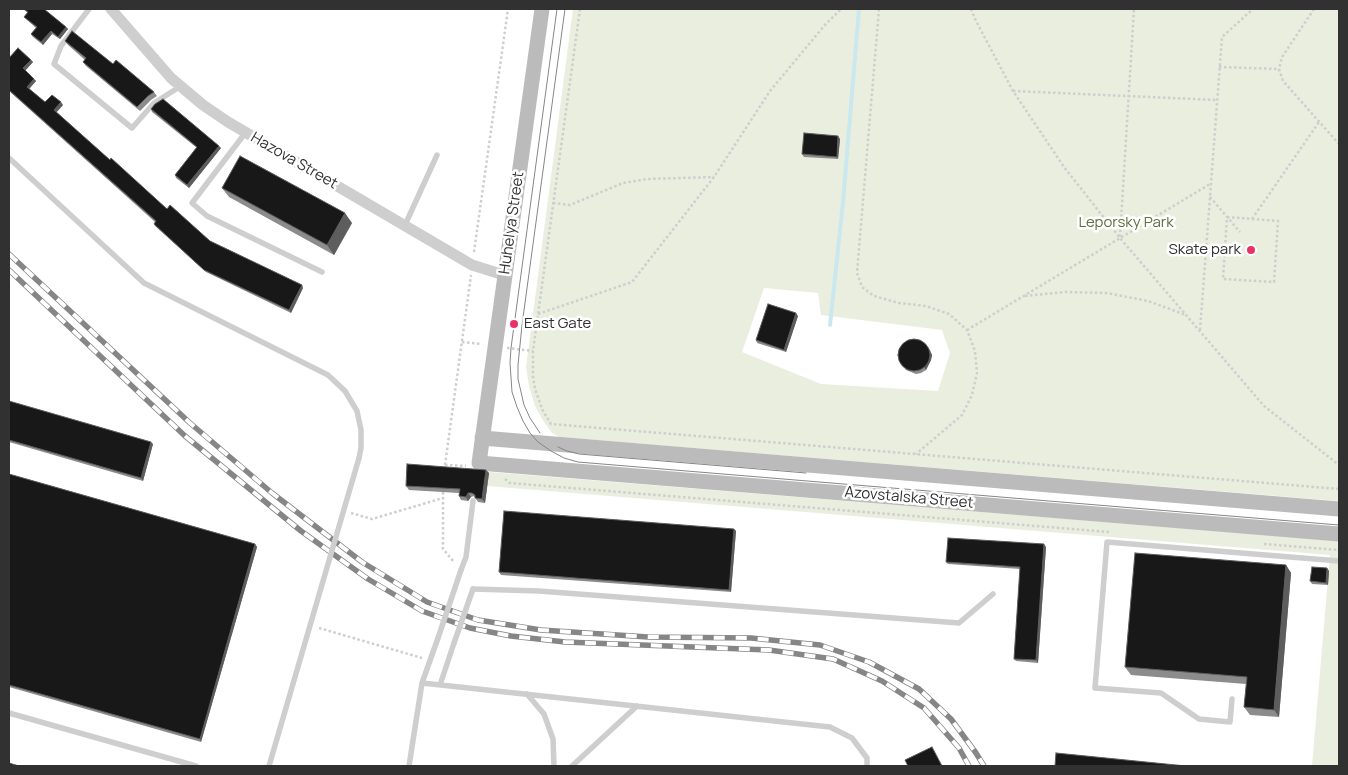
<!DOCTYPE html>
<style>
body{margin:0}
#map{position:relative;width:1348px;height:775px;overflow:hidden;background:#fff;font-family:Manrope,sans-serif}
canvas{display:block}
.frame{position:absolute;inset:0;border:10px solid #313131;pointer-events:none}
</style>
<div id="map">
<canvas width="1348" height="775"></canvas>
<div class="frame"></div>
</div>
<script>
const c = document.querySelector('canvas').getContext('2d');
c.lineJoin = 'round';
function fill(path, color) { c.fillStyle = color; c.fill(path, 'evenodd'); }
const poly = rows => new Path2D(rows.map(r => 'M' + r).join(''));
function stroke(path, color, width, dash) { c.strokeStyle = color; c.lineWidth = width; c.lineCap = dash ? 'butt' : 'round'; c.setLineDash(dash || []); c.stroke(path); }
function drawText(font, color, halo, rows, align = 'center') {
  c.font = font + ' Manrope,sans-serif'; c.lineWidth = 5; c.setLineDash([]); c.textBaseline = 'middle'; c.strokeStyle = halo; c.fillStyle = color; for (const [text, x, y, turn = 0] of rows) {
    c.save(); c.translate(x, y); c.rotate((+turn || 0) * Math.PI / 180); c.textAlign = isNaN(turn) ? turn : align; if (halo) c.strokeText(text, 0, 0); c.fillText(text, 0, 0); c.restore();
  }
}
const green = poly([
 [573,9,1339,9,1339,501,559,437,552,433,542,419,535,406,529,386,526,367],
 [764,288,818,293,821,315,942,330,950,353,938,391,821,384,742,352],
 [489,472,1339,541,1339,766,1312,766,1330,555,487,486]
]);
const stream = poly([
 [830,325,843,202,859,9]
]);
const path = poly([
 [580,9,533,351,533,377,535,389,543,411,551,424,1339,489],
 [879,9,857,273,862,287,874,296,899,303,926,306,949,314,967,330,975,351,977,373,972,395,962,415,916,454],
 [971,9,976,21,1013,91,1064,167,1120,238,1264,406,1339,465],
 [1314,9,1282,57,1279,69,1283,81,1339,144],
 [1219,67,1279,69],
 [1013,91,1217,100],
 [1210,197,1240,232],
 [553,203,570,205,623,183,647,179,714,177],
 [1227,217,1278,221,1274,282,1223,279,1227,217],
 [1252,219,1319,122],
 [1120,237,1134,9],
 [474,252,508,9],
 [1206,254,1225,245],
 [1025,296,1066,292,1107,293,1148,301,1186,315],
 [538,314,632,282,714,177,770,91,824,26,841,9],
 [967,330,1210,184],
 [1200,330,1222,37,1253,9],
 [462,342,482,344],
 [507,348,533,351],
 [445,465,466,466],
 [445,465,471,275],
 [505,479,510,483,1109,532],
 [443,492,443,549,454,562],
 [351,513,372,519,443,498],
 [1264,544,1339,550],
 [319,628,422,658]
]);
const lane = poly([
 [89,9,61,46,54,64,132,128,154,103,181,86],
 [246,132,192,203,207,216,322,272],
 [9,158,144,283,328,375,345,391,357,411,361,430,361,448,359,458],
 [405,225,437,155],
 [461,570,466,557,473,501],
 [473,589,539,591,959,623,993,594],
 [422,683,830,727,852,738,867,758,867,766],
 [440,685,454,643],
 [527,694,544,714,553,739,554,766],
 [1232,699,1230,722,1199,719,1161,693,1095,688,1107,542,1339,561],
 [9,713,196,766],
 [409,766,422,683,438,638],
 [572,766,637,706]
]);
const street = poly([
 [111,9,171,78,203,105,228,122,472,265,504,275]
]);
const secondary = poly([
 [542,9,479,463,1339,534],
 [482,438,1339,509]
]);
const tram = poly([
 [557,9,511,348,510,363,512,392,517,407,523,421,530,433,538,442,551,451,564,458,578,462,1339,525],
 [540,433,530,418,524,405,518,379,518,365,522,325,565,9],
 [558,447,567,451,579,454,806,473]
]);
const rail = poly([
 [9,254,190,423,272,493,362,562,427,602,478,620,541,630,648,637,751,638,820,645,869,662,919,689,951,719,976,753,984,766],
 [9,270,185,436,301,531,368,579,422,611,470,628,511,636,565,642,769,650,833,659,882,681,924,708,959,748,969,766]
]);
const laneBridge = poly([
 [438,638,461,570],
 [454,643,473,589],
 [269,766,359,458]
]);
const wall = poly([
 [23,9,44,9,66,27,68,29,60,39,52,34,43,45,33,37,31,34,36,28,26,19,24,17,28,13],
 [65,41,113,64,154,92,157,96,151,100,140,111,86,66,83,62,85,60,68,45],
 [9,58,31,60,33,62,25,70,36,81,29,89,45,102,63,105,56,112,110,160,167,209,210,241,302,285,303,288,291,313,206,272,155,226,154,224,155,222,9,91],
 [151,109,221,148,189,188,176,178,175,175,197,148,152,112],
 [840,139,838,159,804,157,802,154],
 [222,188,352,223,334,255,229,197],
 [798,316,786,352,757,343,756,340],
 [930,350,932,355,931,360,926,370,921,373,916,374,906,370,901,364],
 [9,401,153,444,143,481,9,442],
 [486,470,489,473,485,503,478,502,474,496,471,497,468,501,461,500,459,496,459,493,409,490,406,486],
 [9,474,255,544,257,547,201,742,9,687],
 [734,529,736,531,731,592,501,575,499,572],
 [1046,547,1038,663,1016,661,1014,659,1020,569,948,564,946,562],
 [1286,565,1291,573,1279,717,1250,715,1244,707,1246,684,1131,675,1125,667],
 [1327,568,1329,571,1328,585,1312,584,1310,581]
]);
const shadedWall = poly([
 [66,27,68,29,60,39,58,37],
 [51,31,52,34,43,45,41,42],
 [31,60,33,62,25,71,23,68],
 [34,79,36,81,29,89,27,87],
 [61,102,63,105,56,113,54,110],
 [838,136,840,139,838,159,837,157],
 [219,146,221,148,189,188,187,185],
 [345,213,352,223,334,255,327,245],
 [302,285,303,288,291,313,289,310],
 [796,313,798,316,786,352,784,350],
 [928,347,932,355,931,360,926,370,924,367],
 [151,442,153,444,143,481,141,478],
 [486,470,489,473,485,503,482,499],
 [468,493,471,497,468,501,466,497],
 [734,529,736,531,731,592,729,590],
 [255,544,257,547,201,742,200,739],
 [1044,544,1046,547,1038,663,1036,660],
 [1286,565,1291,573,1279,717,1274,710],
 [1327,568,1329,571,1328,585,1326,583]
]);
const building = poly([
 [24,9,44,9,66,27,58,37,51,31,41,42,31,34,37,27,24,17,28,12,24,9],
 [72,31,113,64,116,60,154,92,148,96,137,107,83,62,86,58,65,41,72,31],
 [18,48,31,60,23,68,34,79,27,87,45,102,52,95,61,102,54,110,110,160,111,158,167,209,170,205,210,241,302,285,289,310,204,270,154,224,156,221,9,90,9,58,18,48],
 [163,99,219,146,187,185,175,175,197,147,151,109,155,104,163,99],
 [804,133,838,136,837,157,802,154,804,133],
 [240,156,345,213,327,245,222,188,240,156],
 [768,304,796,313,784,350,756,340,768,304],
 '898 355a16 16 0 1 1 32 0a16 16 0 1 1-32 0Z',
 [9,401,151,442,141,478,9,440,9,401],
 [407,464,486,470,482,499,475,498,475,495,472,493,468,493,466,497,459,496,460,489,406,486,407,464],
 [9,474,255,544,200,739,9,685,9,474],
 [504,511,734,529,729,590,499,572,504,511],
 [948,538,1044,544,1036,660,1014,659,1020,567,946,562,948,538],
 [1135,553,1286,565,1274,710,1244,707,1247,677,1125,667,1135,553],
 [1312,567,1327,568,1326,583,1310,581,1312,567],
 [932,747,942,766,908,766,905,760,932,747],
 [1056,753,1186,766,1055,766,1056,753],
 [9,763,19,766,9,766,9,763]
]);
const markers = [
 [1251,250,5,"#ea3166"],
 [514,324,5,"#ea3166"]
];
const streetNames = [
 ["Hazova Street",294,161,30],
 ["Huhelya Street",512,223,-82],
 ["Azovstalska Street",909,498,5]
];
const parkNames = [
 ["Leporsky Park",1126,223]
];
const poiNames = [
 ["Skate park",1241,250],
 ["East Gate",524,324,"left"]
];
fill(green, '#eaeedf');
stroke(stream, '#cbe8ee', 4);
stroke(path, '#cecece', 2.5, [2.5, 2.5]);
stroke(lane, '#cecece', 5.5);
stroke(street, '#cecece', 11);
stroke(secondary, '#bbb', 15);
stroke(tram, '#868686', 1);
stroke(rail, '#868686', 5.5);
stroke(rail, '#fff', 4, [11]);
stroke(laneBridge, '#cecece', 5.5);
fill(wall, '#8c8c8c');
fill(shadedWall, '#5d5d5d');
fill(building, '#181818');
stroke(building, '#5d5d5d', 1);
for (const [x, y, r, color] of markers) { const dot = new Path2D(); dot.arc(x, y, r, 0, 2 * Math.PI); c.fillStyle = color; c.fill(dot); stroke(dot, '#fff', 2); }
drawText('15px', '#313131', '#fff', streetNames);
drawText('15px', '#5e6e3c', '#fff', parkNames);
drawText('15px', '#313131', '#fff', poiNames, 'right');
</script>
